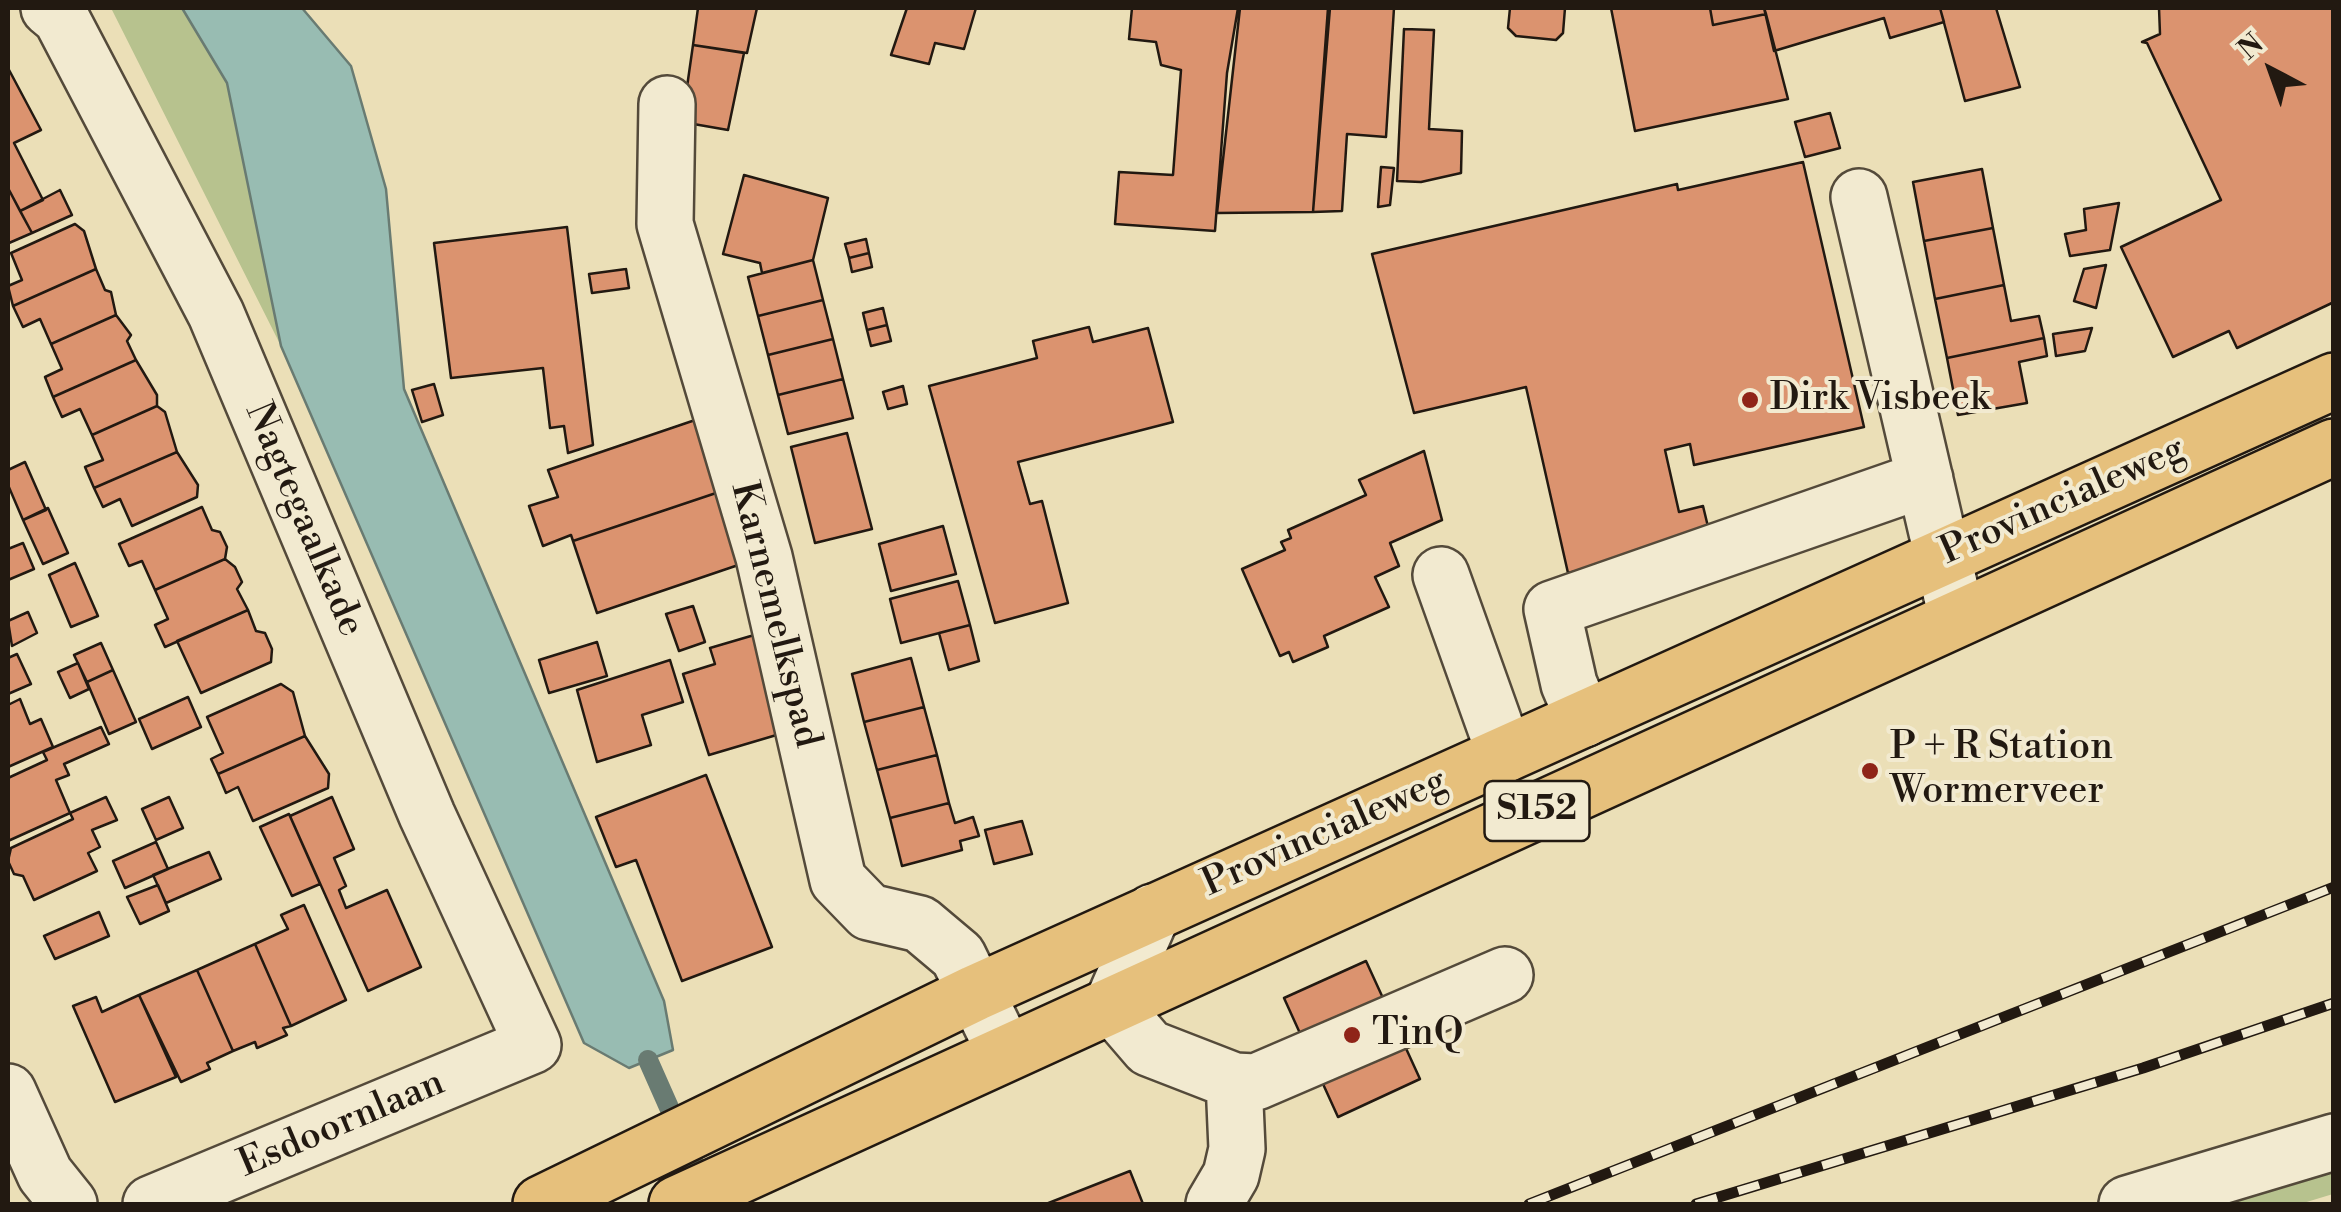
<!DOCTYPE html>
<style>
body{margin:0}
#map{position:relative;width:2341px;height:1212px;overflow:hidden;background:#ebdfb7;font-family:"Libre Bodoni",serif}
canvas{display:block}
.frame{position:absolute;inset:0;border:10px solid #221911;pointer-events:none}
.north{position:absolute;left:2221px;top:20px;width:100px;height:100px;-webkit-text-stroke:8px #f2ead0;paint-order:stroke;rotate:319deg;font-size:28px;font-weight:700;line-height:40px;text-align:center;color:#221911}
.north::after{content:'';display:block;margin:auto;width:35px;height:45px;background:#221911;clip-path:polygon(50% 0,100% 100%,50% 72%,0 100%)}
</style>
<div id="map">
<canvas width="2341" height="1212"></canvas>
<div class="frame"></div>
<div class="north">N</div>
</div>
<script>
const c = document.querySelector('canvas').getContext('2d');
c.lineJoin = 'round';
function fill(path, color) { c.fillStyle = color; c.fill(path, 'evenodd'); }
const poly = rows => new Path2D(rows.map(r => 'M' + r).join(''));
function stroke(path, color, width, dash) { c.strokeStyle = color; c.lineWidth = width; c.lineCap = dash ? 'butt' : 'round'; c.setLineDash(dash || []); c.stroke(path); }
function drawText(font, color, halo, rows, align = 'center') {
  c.font = font + ' "Libre Bodoni",serif'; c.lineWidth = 8; c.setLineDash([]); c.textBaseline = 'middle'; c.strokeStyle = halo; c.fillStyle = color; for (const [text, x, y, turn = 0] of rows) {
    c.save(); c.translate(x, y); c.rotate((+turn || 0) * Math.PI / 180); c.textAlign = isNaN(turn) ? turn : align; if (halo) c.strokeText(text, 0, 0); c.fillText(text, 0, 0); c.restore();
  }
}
const green = poly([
 [111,8,182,8,227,83,281,346],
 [2333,1157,2333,1194,2300,1204,2183,1204]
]);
const water = poly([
 [182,8,302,8,351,66,386,189,404,389,664,1001,673,1050,629,1068,584,1043,281,346,227,83,182,8]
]);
const stream = poly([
 [648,1060,706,1191]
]);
const building = poly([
 [698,8,757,8,747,53,693,45,698,8],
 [907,8,976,8,964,49,935,43,929,64,891,55,907,8],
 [1132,8,1238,8,1227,73,1215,231,1115,224,1119,172,1173,175,1181,70,1161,65,1156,42,1129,39,1132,8],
 [1240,8,1328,8,1313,212,1217,213,1240,8],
 [1330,8,1394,8,1386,137,1347,134,1342,211,1313,212,1330,8],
 [1510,8,1565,8,1563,33,1556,40,1516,36,1508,28,1510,8],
 [1611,8,1710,8,1713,25,1766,14,1788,99,1635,131,1611,8],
 [1710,8,1764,8,1766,14,1713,25,1710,8],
 [1764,8,1940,8,1944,22,1890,38,1884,18,1774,51,1764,8],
 [1940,8,1996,8,2020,87,1965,101,1940,8],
 [2159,8,2334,8,2334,302,2237,348,2229,331,2173,357,2121,247,2221,200,2147,43,2142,42,2160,34,2159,8],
 [1404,29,1434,30,1429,129,1462,131,1461,173,1421,182,1397,181,1404,29],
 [693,45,744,53,728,130,682,122,693,45],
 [8,68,41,130,14,143,43,200,20,211,8,188,8,68],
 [1830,113,1840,148,1805,157,1795,122,1830,113],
 [1803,162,1864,427,1694,465,1690,444,1665,450,1679,512,1703,506,1710,535,1688,546,1568,573,1526,387,1414,413,1372,254,1677,184,1678,190,1803,162],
 [1381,167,1394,168,1390,205,1378,207,1381,167],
 [1982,169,1993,228,1924,241,1913,182,1982,169],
 [744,175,828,198,813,260,762,273,760,263,723,254,744,175],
 [8,188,32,233,9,243,8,241,8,188],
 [60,190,72,215,32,233,20,211,60,190],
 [2119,203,2110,250,2070,256,2065,234,2086,230,2084,209,2119,203],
 [75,224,84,231,96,269,13,306,8,286,22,280,11,253,75,224],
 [567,227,593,445,568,453,564,426,550,428,543,368,451,378,434,243,567,227],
 [1993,228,2004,285,1935,299,1924,241,1993,228],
 [866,239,869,253,849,258,845,244,866,239],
 [869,253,872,267,852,272,849,258,869,253],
 [813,260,823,300,758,316,748,277,813,260],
 [2106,265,2096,308,2074,301,2084,269,2106,265],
 [96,269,105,290,111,292,116,315,51,344,40,319,23,327,13,306,96,269],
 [626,269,629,288,592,293,589,274,626,269],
 [2004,285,2011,321,2039,316,2044,338,1947,358,1935,299,2004,285],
 [823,300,833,339,768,355,758,316,823,300],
 [883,308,887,325,867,330,863,313,883,308],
 [116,315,131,335,127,341,136,360,53,397,45,377,62,369,51,344,116,315],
 [887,325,891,341,871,346,867,330,887,325],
 [1089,327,1093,342,1148,328,1173,422,1018,462,1030,504,1042,501,1068,603,995,623,929,386,1037,358,1033,341,1089,327],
 [2092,328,2085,351,2056,356,2053,334,2092,328],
 [2044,338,2047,356,2019,362,2027,403,1958,415,1947,358,2044,338],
 [833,339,843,379,778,395,768,355,833,339],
 [136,360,157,395,157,406,92,435,80,409,62,417,53,397,136,360],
 [843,379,853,418,788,434,778,395,843,379],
 [434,384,443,415,422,422,412,390,434,384],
 [903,386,907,404,888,409,883,392,903,386],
 [157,406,165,412,177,452,94,488,85,467,103,460,92,435,157,406],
 [704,417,728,489,573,541,571,535,543,546,529,506,558,497,548,470,704,417],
 [847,433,872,529,815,543,791,447,847,433],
 [1424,451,1442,520,1390,543,1399,566,1375,577,1389,607,1324,636,1328,647,1293,662,1289,652,1280,656,1242,569,1285,550,1281,542,1291,538,1288,530,1366,495,1359,480,1424,451],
 [177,452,198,485,197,497,132,526,120,499,103,507,94,488,177,452],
 [25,462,46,510,23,520,8,485,8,470,25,462],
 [728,489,753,560,597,613,573,541,728,489],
 [202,507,212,530,220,532,227,547,225,559,155,590,142,561,129,566,119,544,202,507],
 [48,508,68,553,43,564,23,520,48,508],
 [943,526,956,574,891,591,879,544,943,526],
 [23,543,34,569,8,580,8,549,23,543],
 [225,559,235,567,242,582,237,589,248,610,165,647,155,625,168,619,155,590,225,559],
 [75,563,98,616,71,627,49,575,75,563],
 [958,581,970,625,901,643,890,599,958,581],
 [693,606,705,642,679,651,666,614,693,606],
 [248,610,256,631,265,633,272,649,271,662,201,693,177,641,248,610],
 [28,612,37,633,12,646,8,621,28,612],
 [970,625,979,661,949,670,939,633,970,625],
 [761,633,790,731,709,755,683,674,715,664,710,648,761,633],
 [597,642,607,676,549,693,539,660,597,642],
 [101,643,113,670,87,682,74,655,101,643],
 [17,654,31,684,8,694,8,658,17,654],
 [911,658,924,707,864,722,852,674,911,658],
 [670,660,683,702,642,715,651,745,597,762,577,690,670,660],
 [78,663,89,689,70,698,58,672,78,663],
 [113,670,136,722,109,734,87,682,113,670],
 [281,684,293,692,305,736,218,774,211,759,223,753,207,717,281,684],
 [188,697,201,727,152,749,139,719,188,697],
 [20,699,30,724,41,719,53,747,8,767,8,705,20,699],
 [924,707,937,755,877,770,864,722,924,707],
 [101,727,109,744,64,764,69,775,56,780,70,813,8,841,8,778,47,760,43,752,101,727],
 [305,736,329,774,328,788,253,821,238,787,226,793,218,774,305,736],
 [937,755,949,803,890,818,877,770,937,755],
 [706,775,772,947,682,981,636,860,616,867,596,817,706,775],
 [106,797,117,820,92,830,100,847,88,853,97,871,34,900,23,876,14,874,8,861,11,848,73,819,70,813,106,797],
 [169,797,183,828,156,840,142,809,169,797],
 [332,797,354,849,334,858,346,886,339,890,346,908,387,890,421,967,368,991,290,816,332,797],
 [949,803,955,823,973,817,979,836,960,841,962,850,902,866,890,818,949,803],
 [289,814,320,884,292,896,260,827,289,814],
 [1022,821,1032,854,994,864,985,830,1022,821],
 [156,842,168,869,125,888,113,861,156,842],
 [209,852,221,879,166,903,153,875,209,852],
 [158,885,169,911,140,924,127,897,158,885],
 [304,905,346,1000,291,1026,255,944,288,929,281,915,304,905],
 [99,912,109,936,55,959,44,936,99,912],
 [255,944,291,1026,283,1028,287,1035,257,1048,255,1042,233,1051,197,970,255,944],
 [1366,961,1420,1079,1338,1117,1284,998,1366,961],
 [197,970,233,1051,207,1063,210,1069,181,1082,139,995,197,970],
 [139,995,176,1077,115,1102,73,1006,96,997,102,1012,139,995],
 [1130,1171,1143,1204,1046,1204,1130,1171]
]);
const minor = poly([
 [49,8,61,18,216,314,427,815,533,1045,151,1204],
 [667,104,665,224,764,557,838,880,869,912,920,924,958,956,1005,1052],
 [1859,197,1957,618],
 [1441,575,1505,754],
 [1584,719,1569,684,1552,609,1925,479],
 [1153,912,1112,1005,1149,1048,1234,1081,1256,1082,1505,975],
 [8,1092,45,1174,69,1204],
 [1214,1204,1231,1175,1237,1149,1234,1081],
 [2127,1204,2334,1142]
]);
const major = poly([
 [541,1204,975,993,2334,381],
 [677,1204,2334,447]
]);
const rail = poly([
 [1529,1204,2334,887],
 [1696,1204,2143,1068,2334,1003]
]);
const markers = [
 [1750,400,10,"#8f2418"],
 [1870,771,10,"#8f2418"],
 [1352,1035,10,"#8f2418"]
];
const shields = [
 [1537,811,105]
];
const shieldNames = [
 ["S152",1537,811]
];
const poiNames = [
 ["Dirk Visbeek",1770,400],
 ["P + R Station",1890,749],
 ["Wormerveer",1890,793],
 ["TinQ",1372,1035]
];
const streetNames = [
 ["Provincialeweg",2063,502,-24],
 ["Nagtegaalkade",303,520,67],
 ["Karnemelkspad",774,615,76],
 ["Provincialeweg",1325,834,-24],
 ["Esdoornlaan",342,1125,-23]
];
fill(green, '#b7c28e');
fill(water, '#98bcb2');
stroke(water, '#697b72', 2.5);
stroke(stream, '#697b72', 20);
fill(building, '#db936f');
stroke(building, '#221911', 2.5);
stroke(minor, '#544a3a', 60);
stroke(major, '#221911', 60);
stroke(minor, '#f2ead0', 55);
stroke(major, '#e6c07c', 55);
stroke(rail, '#221911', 11);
stroke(rail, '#f2ead0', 8, [22]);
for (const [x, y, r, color] of markers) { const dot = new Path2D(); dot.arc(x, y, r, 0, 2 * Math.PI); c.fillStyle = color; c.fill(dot); stroke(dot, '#f2ead0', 4); }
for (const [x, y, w] of shields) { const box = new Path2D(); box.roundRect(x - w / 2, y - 30, w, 60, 8); c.fillStyle = '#f2ead0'; c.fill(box); stroke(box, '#221911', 2.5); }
drawText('bold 35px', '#221911', null, shieldNames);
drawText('38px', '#221911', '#f2ead0', poiNames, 'left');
drawText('38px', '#221911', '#f2ead0', streetNames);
</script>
